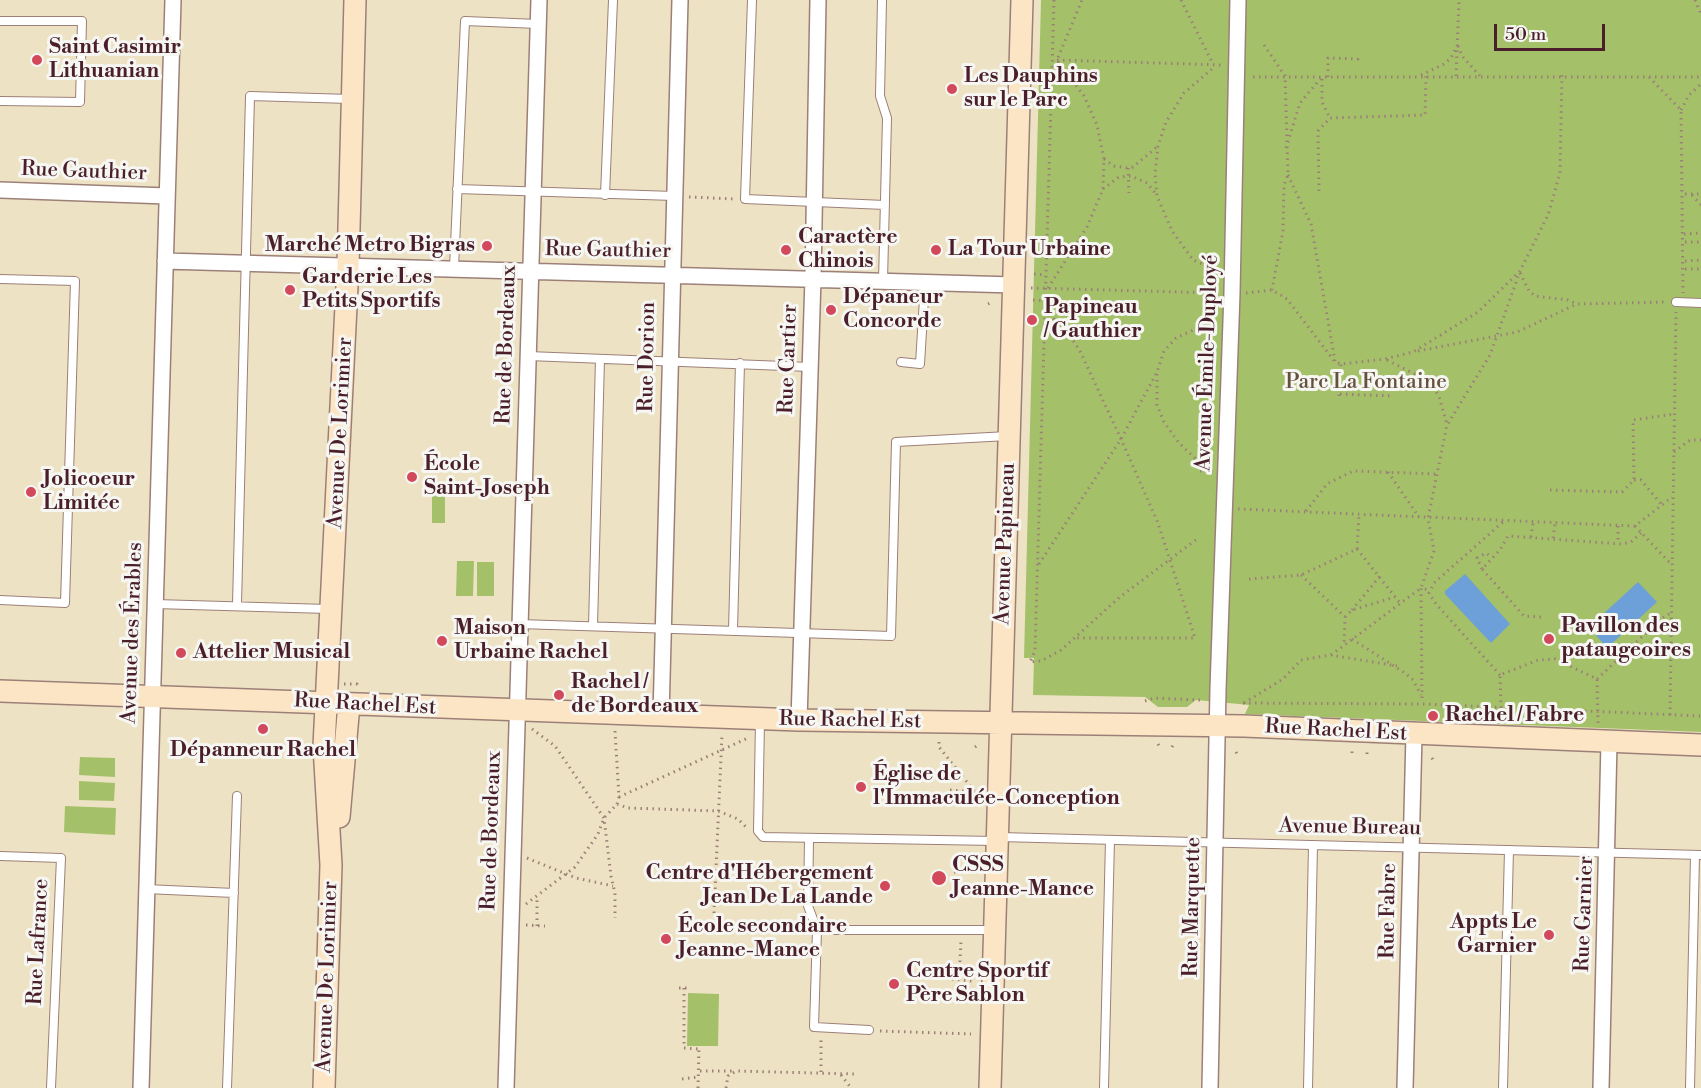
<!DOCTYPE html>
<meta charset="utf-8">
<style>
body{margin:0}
#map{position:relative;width:1701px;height:1088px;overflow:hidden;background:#eee2c5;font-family:"Libre Bodoni",serif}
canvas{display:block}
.scale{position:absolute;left:1494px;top:24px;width:111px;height:27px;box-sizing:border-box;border:3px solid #4a1f2b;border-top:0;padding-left:8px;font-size:18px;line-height:21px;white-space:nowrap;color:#4a1f2b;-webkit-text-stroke:4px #f6f6f2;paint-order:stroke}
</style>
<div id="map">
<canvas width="1701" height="1088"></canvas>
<div class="scale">50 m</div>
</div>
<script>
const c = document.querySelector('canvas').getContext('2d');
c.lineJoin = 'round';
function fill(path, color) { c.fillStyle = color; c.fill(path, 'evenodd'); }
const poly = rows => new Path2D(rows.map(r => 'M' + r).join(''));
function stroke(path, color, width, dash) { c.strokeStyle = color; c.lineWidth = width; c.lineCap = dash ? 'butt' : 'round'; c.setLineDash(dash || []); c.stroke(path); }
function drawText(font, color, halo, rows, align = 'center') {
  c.font = font + ' "Libre Bodoni",serif'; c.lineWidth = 6; c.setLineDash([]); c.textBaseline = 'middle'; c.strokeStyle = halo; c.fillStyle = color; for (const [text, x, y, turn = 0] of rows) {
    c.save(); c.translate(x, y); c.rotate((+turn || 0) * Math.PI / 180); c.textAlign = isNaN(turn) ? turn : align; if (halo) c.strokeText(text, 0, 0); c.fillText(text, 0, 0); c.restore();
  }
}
const green = poly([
 [1041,0,1701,0,1701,732,1245,714,1249,705,1196,700,1187,707,1158,707,1145,697,1033,695,1034,658,1024,658],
 [432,489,445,489,445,523,432,523],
 [457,561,474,561,473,596,456,596],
 [477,562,494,562,494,596,477,596],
 [80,757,115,758,115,777,79,775],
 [79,781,115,783,114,801,79,800],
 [65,806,116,808,115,835,64,832],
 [688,993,719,994,718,1046,687,1046]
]);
const water = poly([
 [1465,574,1510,624,1491,643,1445,594,1445,591],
 [1638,582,1657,602,1607,648,1589,627]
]);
const path = poly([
 [1054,0,1035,651,1030,662,1041,661,1061,650,1120,597,1197,539],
 [1181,0,1213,64],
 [1695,0,1701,14],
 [1264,45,1285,76,1288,175,1284,185,1283,231,1272,290],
 [1458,46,1462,56,1480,76],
 [1057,60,1223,65],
 [1421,75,1444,64,1451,58,1457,46],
 [1456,76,1459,0],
 [1253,77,1701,77],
 [1328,77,1328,58,1358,59,1358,56],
 [1649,77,1681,110,1683,293],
 [1322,79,1322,102,1330,118],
 [1681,110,1689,95,1701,84],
 [1286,148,1300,103,1321,78],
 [1104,159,1114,166,1128,168,1133,167,1158,146],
 [1128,168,1129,193],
 [1288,175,1311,224,1335,361],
 [1103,189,1119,177,1131,176,1147,183,1156,194],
 [1319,191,1318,131,1330,118,1425,115,1426,76],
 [1685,194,1701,194],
 [1692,195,1701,205],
 [689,197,734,199],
 [1684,234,1701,233],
 [1685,242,1701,242],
 [1685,261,1701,260],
 [1207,266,1193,260,1172,231,1157,196,1155,174,1158,146,1166,122,1184,93,1213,68],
 [1685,269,1701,269],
 [1520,273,1529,291,1535,296,1568,300,1577,304],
 [1034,274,1046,275],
 [1031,288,1219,293],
 [1048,288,1087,227,1103,189,1104,159,1097,125,1084,96,1057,60,1082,0],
 [1246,293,1272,290,1287,299,1335,362,1341,364,1385,359,1413,352,1478,312,1520,271,1548,215,1560,173,1562,75],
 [1033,300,1046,301],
 [988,304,992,302],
 [1045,310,1070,336,1080,351,1121,439,1158,523,1195,638,1075,638],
 [1418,351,1517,332,1577,304,1667,302],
 [1387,360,1428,381,1439,396,1447,425],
 [1157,374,1157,405,1164,422,1179,443,1200,463],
 [1340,394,1394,396],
 [1339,396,1341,364],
 [1674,452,1690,440,1701,440],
 [1200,471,1213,471],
 [1388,472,1419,517],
 [1634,480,1641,480,1662,505],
 [1550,490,1622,492,1634,480,1633,420,1674,414],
 [1238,509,1635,526,1672,497],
 [1306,511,1327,484,1353,471,1437,474],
 [1618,526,1618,543],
 [1635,526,1671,564],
 [1531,537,1533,523],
 [1553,538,1555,524],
 [1357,549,1400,603],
 [1039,564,1121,439,1157,372,1164,351,1176,338,1204,325],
 [1482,569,1477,558,1486,553,1492,557],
 [1301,575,1345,617,1344,645],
 [1249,579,1301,575,1357,549,1359,515],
 [1352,610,1380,576],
 [1345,617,1352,610,1395,597],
 [1541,617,1524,616,1482,569,1500,550,1508,536,1622,544,1631,542,1641,533],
 [1352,639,1405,673,1413,680,1421,695],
 [1331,655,1421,588,1434,551,1428,518,1447,425,1490,355,1519,274],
 [1500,675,1436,604,1429,593,1434,583,1504,521],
 [1597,679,1661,619,1671,613],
 [344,684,357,684,357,687],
 [1422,698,1421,588,1429,590],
 [1145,701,1154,698,1200,700],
 [1243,703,1422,704,1701,716],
 [1244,703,1283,679,1301,660,1331,655,1397,666],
 [1501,708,1500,675,1538,660,1555,659,1597,679,1598,723],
 [1670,715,1676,312],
 [532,729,555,746,604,818,611,876,615,893,615,918],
 [615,731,619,797,617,804],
 [939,742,939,747,975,792],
 [1158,744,1159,746],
 [975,747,978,745],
 [1172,747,1173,745],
 [1236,752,1237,754],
 [1352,753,1352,751],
 [1367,754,1367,752],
 [1432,758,1433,760],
 [950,790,975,792],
 [619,797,748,738],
 [527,858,576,878,613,886],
 [954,872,974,872],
 [526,904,575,867,598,834,604,818,617,804,628,808,718,811,738,819,746,827],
 [714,913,722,735],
 [526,925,545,926],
 [537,926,537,897],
 [952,979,972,981],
 [959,980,961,941],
 [679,988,690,988],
 [684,988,684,1048,699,1049],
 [880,1031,971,1034],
 [700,1071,734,1071],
 [821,1072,821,1038],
 [841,1075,851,1088],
 [682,1079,698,1077],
 [698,1088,699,1046],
 [726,1088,728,1076,736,1071,854,1074]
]);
const lane = poly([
 [752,0,745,199,885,205],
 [882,0,880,96,887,118,883,281],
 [0,21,82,21,80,102,0,101],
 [457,189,674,196],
 [605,195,613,0],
 [454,268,465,21,538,24],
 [0,279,75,281,65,603,0,600],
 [1676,302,1701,303],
 [528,356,810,367],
 [901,362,920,364,925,282],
 [155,604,328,609],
 [237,604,250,96,350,99],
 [519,624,891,636,896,442,1008,436],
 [593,626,600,359],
 [733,630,740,363],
 [760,721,758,831,763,837,996,841],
 [999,837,1701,855],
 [809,839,808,906,817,930],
 [0,856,61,858,51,1088],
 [146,889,234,893],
 [869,1030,814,1027,817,930,993,930],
 [227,1088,237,796],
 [1104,1088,1110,840],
 [1308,1088,1313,845],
 [1503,1088,1509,850],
 [1690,1088,1695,855]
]);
const street = poly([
 [0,190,167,196],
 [165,261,1014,285],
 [661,716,680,0],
 [799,720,813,278,818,0],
 [141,1088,173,0],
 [506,1088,539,0],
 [1210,1088,1218,689,1232,293,1238,0],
 [1405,1088,1414,735],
 [1601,1088,1609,742]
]);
const secondary = poly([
 [0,691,799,720,1244,726,1701,745],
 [339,817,349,704],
 [324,1088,331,865,324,746,348,266,355,0],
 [990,1088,1022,0]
]);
const markers = [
 [37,60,6,"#d1495b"],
 [952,89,6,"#d1495b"],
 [487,246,6,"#d1495b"],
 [786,250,6,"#d1495b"],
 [936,250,6,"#d1495b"],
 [290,290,6,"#d1495b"],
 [831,310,6,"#d1495b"],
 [1032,320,6,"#d1495b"],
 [412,477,6,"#d1495b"],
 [31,492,6,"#d1495b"],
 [1549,639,6,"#d1495b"],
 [442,641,6,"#d1495b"],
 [181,653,6,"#d1495b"],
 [559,695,6,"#d1495b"],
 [1433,716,6,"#d1495b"],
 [263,729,6,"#d1495b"],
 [861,787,6,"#d1495b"],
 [939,878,8,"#d1495b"],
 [885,886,6,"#d1495b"],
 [1549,935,6,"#d1495b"],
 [666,939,6,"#d1495b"],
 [894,984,6,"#d1495b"]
];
const poiNames = [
 ["Saint Casimir",49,48],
 ["Lithuanian",49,72],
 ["Les Dauphins",964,77],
 ["sur le Parc",964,101],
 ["Caractère",798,238],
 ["Chinois",798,262],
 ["Marché Metro Bigras",475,246,"right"],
 ["La Tour Urbaine",948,250],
 ["Garderie Les",302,278],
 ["Petits Sportifs",302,302],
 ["Dépaneur",843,298],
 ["Concorde",843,322],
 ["Papineau",1044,308],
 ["/ Gauthier",1044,332],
 ["École",424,465],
 ["Saint-Joseph",424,489],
 ["Jolicoeur",43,480],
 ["Limitée",43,504],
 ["Pavillon des",1561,627],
 ["pataugeoires",1561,651],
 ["Maison",454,629],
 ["Urbaine Rachel",454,653],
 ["Attelier Musical",193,653],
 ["Rachel /",571,683],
 ["de Bordeaux",571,707],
 ["Rachel / Fabre",1445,716],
 ["Dépanneur Rachel",263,751,"center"],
 ["Église de",873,775],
 ["l'Immaculée-Conception",873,799],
 ["CSSS",952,866],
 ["Jeanne-Mance",952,890],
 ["Centre d'Hébergement",873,874,"right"],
 ["Jean De La Lande",873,898,"right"],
 ["Appts Le",1537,923,"right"],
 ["Garnier",1537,947,"right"],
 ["École secondaire",678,927],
 ["Jeanne-Mance",678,951],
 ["Centre Sportif",906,972],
 ["Père Sablon",906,996]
];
const streetNames = [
 ["Rue Gauthier",84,172,2],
 ["Rue Gauthier",608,251,1],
 ["Rue de Bordeaux",507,345,-88],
 ["Rue Dorion",648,357,-89],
 ["Rue Cartier",789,359,-88],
 ["Avenue Émile-Duployé",1208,363,-88],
 ["Avenue De Lorimier",341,433,-87],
 ["Avenue Papineau",1006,544,-88],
 ["Avenue des Érables",133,633,-88],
 ["Rue Rachel Est",365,705,3],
 ["Rue Rachel Est",850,721,1],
 ["Rue Rachel Est",1336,731,3],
 ["Avenue Bureau",1350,828,1],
 ["Rue de Bordeaux",492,831,-88],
 ["Rue Marquette",1193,907,-89],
 ["Rue Fabre",1389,911,-89],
 ["Rue Garnier",1585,914,-88],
 ["Rue Lafrance",39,942,-87],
 ["Avenue De Lorimier",328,977,-88]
];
const parkNames = [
 ["Parc La Fontaine",1366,383]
];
fill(green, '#a4c169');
fill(water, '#6d9fd8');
stroke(lane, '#9c8078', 10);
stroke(street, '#9c8078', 18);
stroke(secondary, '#9c8078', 24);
stroke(path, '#9c8078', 3, [1.5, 4.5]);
stroke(lane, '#fff', 8);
stroke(street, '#fff', 15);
stroke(secondary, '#fce5c4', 21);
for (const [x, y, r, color] of markers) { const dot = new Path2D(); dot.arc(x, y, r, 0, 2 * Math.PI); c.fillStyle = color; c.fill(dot); stroke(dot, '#f6f6f2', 2); }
drawText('bold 21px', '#4a1f2b', '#f6f6f2', poiNames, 'left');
drawText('21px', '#4a1f2b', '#f6f6f2', streetNames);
drawText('21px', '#65503e', '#f6f6f2', parkNames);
</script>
